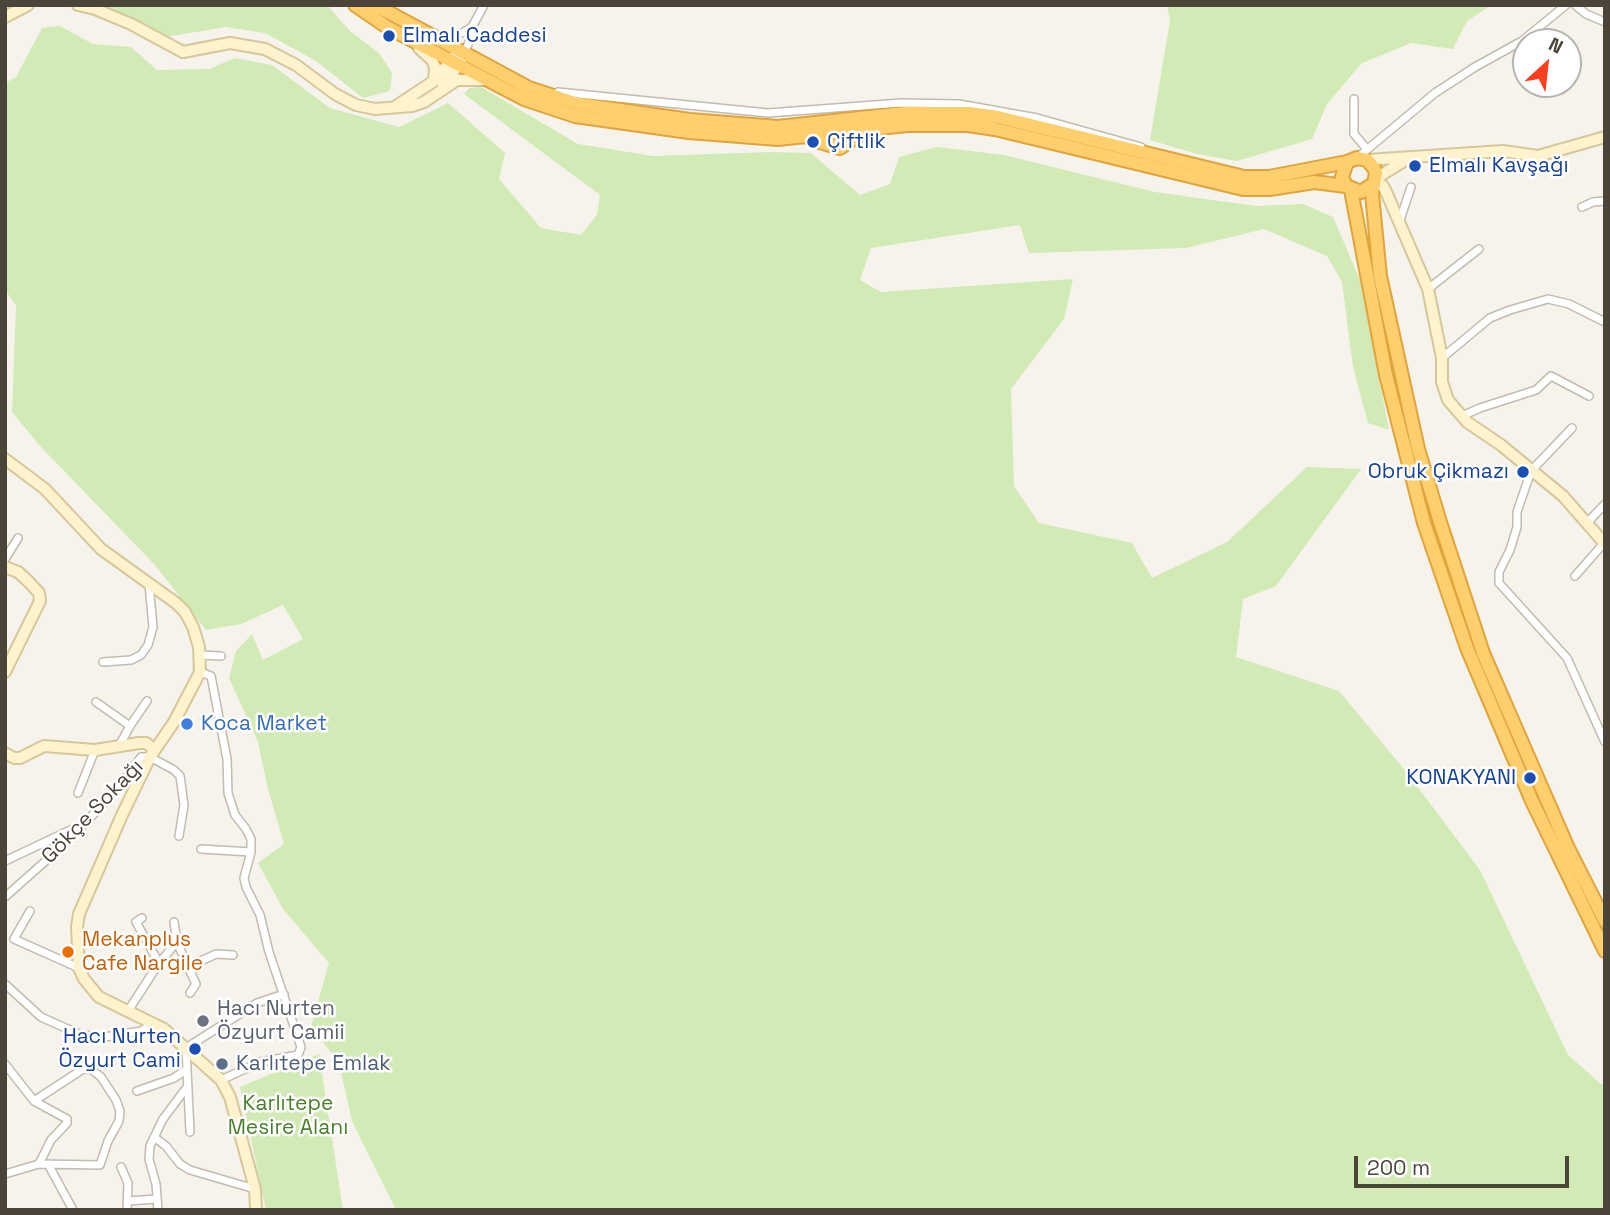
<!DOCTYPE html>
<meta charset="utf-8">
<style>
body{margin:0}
#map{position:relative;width:1610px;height:1215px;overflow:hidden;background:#f6f3ec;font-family:"Space Grotesk",sans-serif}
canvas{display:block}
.frame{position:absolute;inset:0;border:7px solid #4b4439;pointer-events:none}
.north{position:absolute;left:1512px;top:28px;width:70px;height:70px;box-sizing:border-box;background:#fff;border:2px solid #b7b4b0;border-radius:50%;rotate:27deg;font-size:19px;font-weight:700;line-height:28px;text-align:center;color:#4b4439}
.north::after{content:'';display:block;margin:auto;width:24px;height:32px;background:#fc3f1d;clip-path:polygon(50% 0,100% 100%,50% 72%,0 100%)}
.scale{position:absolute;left:1354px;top:1156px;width:215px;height:32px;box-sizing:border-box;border:4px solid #4b4439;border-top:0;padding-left:9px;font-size:21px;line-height:24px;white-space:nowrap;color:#4b4439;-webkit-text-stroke:5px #fff;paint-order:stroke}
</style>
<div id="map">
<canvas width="1610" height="1215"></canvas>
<div class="frame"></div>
<div class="north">N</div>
<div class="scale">200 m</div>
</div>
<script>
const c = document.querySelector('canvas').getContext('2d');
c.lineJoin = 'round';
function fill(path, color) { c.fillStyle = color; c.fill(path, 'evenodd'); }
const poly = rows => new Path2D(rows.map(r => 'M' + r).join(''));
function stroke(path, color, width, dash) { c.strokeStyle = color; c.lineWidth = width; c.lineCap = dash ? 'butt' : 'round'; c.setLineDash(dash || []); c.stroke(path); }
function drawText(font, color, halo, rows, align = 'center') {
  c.font = font + ' "Space Grotesk",sans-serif'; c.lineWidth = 5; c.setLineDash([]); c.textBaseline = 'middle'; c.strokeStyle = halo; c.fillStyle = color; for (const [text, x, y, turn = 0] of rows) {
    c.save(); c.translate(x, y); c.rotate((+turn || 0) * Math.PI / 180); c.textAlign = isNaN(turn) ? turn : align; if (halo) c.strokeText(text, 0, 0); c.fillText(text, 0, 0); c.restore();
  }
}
const green = poly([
 [98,5,327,5,350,31,380,54,392,73,390,91,363,98,316,61,265,33,226,27,166,37],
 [1167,5,1491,5,1467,21,1453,49,1411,43,1362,63,1327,104,1312,139,1237,161,1197,154,1150,140,1170,21],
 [60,26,93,44,131,47,157,70,209,69,235,58,272,65,330,108,399,127,448,103,505,153,499,179,541,228,581,235,597,215,600,195,464,94,469,88,481,87,578,144,653,156,771,152,811,153,860,195,890,184,899,157,937,147,1004,155,1155,192,1256,206,1303,204,1333,217,1360,280,1389,430,1368,423,1353,367,1342,282,1327,256,1264,229,1186,248,1029,253,1020,225,871,248,860,280,881,292,1073,279,1064,319,1011,389,1014,486,1039,523,1132,543,1152,578,1227,542,1307,467,1361,469,1276,586,1243,599,1236,657,1339,691,1408,774,1480,870,1568,1055,1601,1084,1605,1083,1605,1210,396,1210,352,1121,339,1063,311,1027,329,963,283,909,258,863,284,844,268,789,258,742,229,678,236,651,252,634,263,660,303,639,283,605,241,624,206,630,155,565,40,446,12,412,16,305,5,290,5,83,16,77,42,28],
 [319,1054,343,1210,266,1210,240,1087]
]);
const street = poly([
 [1575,5,1586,14,1605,22],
 [441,36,452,37,464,32,472,27,484,5],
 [467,54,464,54,471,37,472,27],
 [558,92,768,113,901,103,959,104,1037,118,1141,147],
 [1354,99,1354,134,1366,148],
 [1357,158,1435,93,1475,67,1522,41,1566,5],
 [1582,207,1593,202,1605,201],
 [1399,223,1411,187],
 [1428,289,1479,249],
 [1442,358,1490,318,1510,310,1548,299,1569,304,1605,322],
 [1462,416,1480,408,1536,390,1551,376,1589,396],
 [1572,428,1531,471,1517,512,1517,527,1510,550,1499,572,1499,583,1567,658,1605,742],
 [1587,523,1605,504],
 [5,559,18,538],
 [1575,576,1604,543],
 [200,655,221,656],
 [103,662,131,660,141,655,148,645,153,627,149,584],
 [200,672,211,676,227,759,228,793,235,815,246,829,251,839,251,852,244,878,246,887,260,915,269,952,301,1047,298,1055,260,1062,221,1080],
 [96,702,130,726],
 [119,746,130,726,147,701],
 [78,793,95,750],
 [201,849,251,852],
 [5,861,81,825],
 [5,897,68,841,120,786,141,757,150,757,174,770,180,776,184,805,179,836],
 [30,911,14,939,79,968],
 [142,918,136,922,159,963],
 [177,942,188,967,216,954,233,955],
 [188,967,196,984,190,993],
 [5,984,41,1017,81,1035,105,1037,141,1031,153,1024],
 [128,1011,159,963,177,942,174,922],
 [5,1064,34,1101,67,1119,67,1123,51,1140,39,1164,5,1174],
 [137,1091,174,1078,186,1070],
 [34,1101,83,1069,91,1069,101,1077,116,1100,120,1111,119,1121,108,1141,100,1165,39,1164],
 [190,1132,186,1048,257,1003,284,994],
 [154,1137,166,1146,180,1164,190,1170,255,1189],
 [48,1164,73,1210],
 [121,1167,128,1183,127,1210],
 [128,1201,157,1199],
 [158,1210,156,1184,149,1159,150,1146,163,1119,187,1087]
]);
const secondary = poly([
 [78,5,95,9,131,24,183,52,230,43,265,49,296,65,335,94,356,105,375,109,412,106,424,102,457,80,484,80],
 [5,17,28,5],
 [419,48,432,60,435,67,434,81],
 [443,85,459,65,464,54],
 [396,106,434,81,455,56],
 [1367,160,1503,151,1538,156,1605,137],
 [1375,179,1407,159],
 [1375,180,1383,186,1387,194,1428,289,1442,358,1442,382,1448,400,1467,422,1501,445,1563,496,1605,544],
 [5,459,45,489,101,549,176,603,185,612,193,627,199,647,200,672,174,722,150,757,122,815,79,914,77,927,79,968,84,979,99,997,164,1029,221,1080,230,1097,242,1141,255,1189,256,1210],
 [5,567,18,572,29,582,39,593,40,601,5,672],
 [5,753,14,758,20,758,44,746,95,750,139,743,146,743,154,749]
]);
const highway = poly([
 [355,5,387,27,524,99,575,116,689,132,778,139,907,125,968,125,995,129,1243,189,1270,189,1314,182,1346,186],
 [375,5,529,88,578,104,690,120,778,127,906,113,969,113,998,117,1244,177,1269,177,1347,162,1357,158,1367,160,1374,168,1376,173,1372,194,1380,276,1418,449,1440,522,1483,653,1567,846,1605,921],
 [810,139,840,148,862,133],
 [1347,162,1342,177,1346,186,1361,192,1373,184],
 [1351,190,1386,375,1424,523,1467,648,1532,801,1605,951]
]);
const markers = [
 [389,36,7,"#1a4fb4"],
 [813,142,7,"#1a4fb4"],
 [1415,166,7,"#1a4fb4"],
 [1523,472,7,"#1a4fb4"],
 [187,724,7,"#3f7fe0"],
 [1530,778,7,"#1a4fb4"],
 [68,952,7,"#e8710a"],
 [203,1021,7,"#6b7280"],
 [195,1049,7,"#1a4fb4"],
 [222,1064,7,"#5c6f8a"]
];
const transitNames = [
 ["Elmalı Caddesi",403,36],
 ["Çi̇ftli̇k",827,142],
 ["Elmalı Kavşağı",1429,166],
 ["Obruk Çikmazı",1509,472,"right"],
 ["KONAKYANI",1516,778,"right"],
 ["Hacı Nurten",181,1037,"right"],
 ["Özyurt Cami",181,1061,"right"]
];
const shopNames = [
 ["Koca Market",201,724]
];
const streetNames = [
 ["Gökçe Sokağı",93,812,-46]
];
const foodNames = [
 ["Mekanplus",82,940],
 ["Cafe Nargile",82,964]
];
const worshipNames = [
 ["Hacı Nurten",217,1009],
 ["Özyurt Camii",217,1033]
];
const serviceNames = [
 ["Karlıtepe Emlak",236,1064]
];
const parkNames = [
 ["Karlıtepe",288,1104],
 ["Mesire Alanı",288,1128]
];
fill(green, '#d2eab5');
stroke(street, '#c2bbae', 10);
stroke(secondary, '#d6c79b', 14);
stroke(highway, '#e0a43c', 16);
stroke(street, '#fff', 7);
stroke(secondary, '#fff3cd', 10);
stroke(highway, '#ffcf6e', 12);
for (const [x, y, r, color] of markers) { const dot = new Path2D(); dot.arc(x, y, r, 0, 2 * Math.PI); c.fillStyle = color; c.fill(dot); stroke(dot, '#fff', 2.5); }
drawText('21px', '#164399', '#fff', transitNames, 'left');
drawText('21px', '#366cbe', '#fff', shopNames, 'left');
drawText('21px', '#4b4439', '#fff', streetNames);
drawText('21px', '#c56008', '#fff', foodNames, 'left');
drawText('21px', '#5b616d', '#fff', worshipNames, 'left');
drawText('21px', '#4e5e75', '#fff', serviceNames, 'left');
drawText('21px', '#4a7f2a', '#fff', parkNames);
</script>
